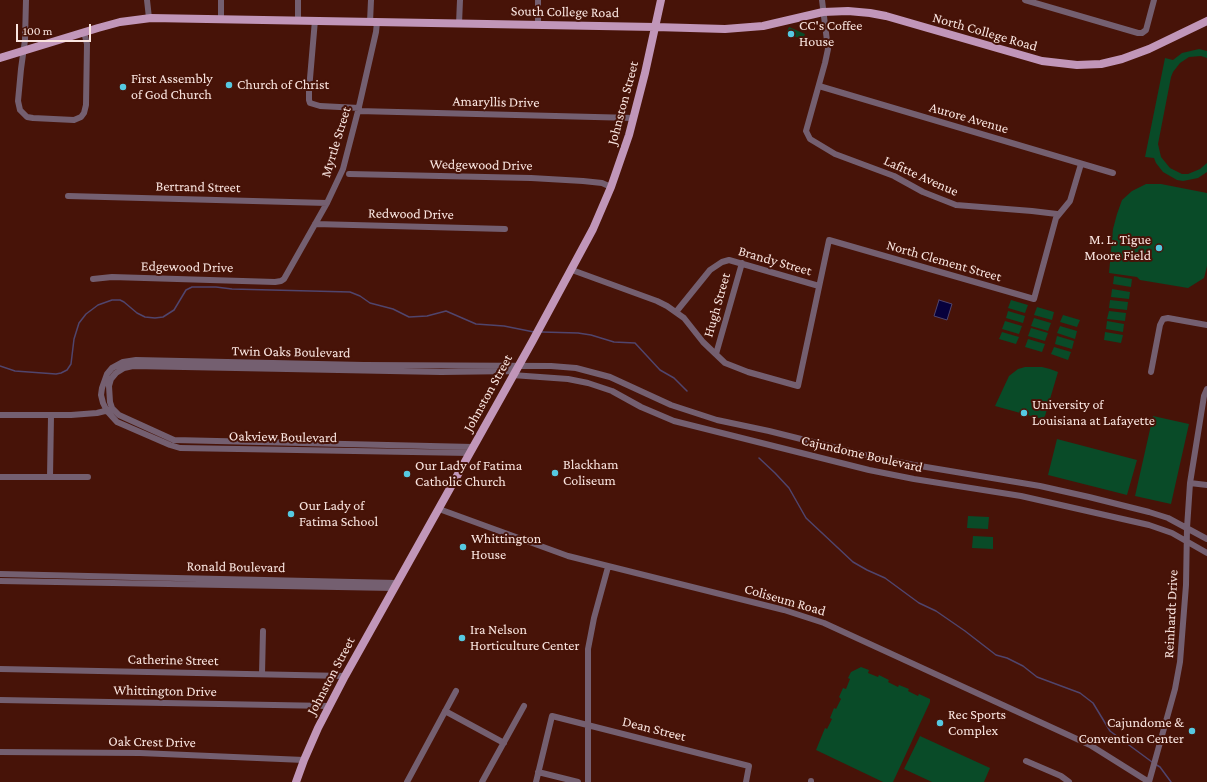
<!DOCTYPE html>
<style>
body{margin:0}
#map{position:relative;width:1207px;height:782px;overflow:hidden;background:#471308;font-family:"Crimson Pro",serif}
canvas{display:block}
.scale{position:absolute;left:16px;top:24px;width:75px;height:18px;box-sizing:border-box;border:2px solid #fae5e0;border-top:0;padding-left:5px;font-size:12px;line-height:14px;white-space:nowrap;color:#fae5e0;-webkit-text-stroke:3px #471308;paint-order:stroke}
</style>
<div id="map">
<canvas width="1207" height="782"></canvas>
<div class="scale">100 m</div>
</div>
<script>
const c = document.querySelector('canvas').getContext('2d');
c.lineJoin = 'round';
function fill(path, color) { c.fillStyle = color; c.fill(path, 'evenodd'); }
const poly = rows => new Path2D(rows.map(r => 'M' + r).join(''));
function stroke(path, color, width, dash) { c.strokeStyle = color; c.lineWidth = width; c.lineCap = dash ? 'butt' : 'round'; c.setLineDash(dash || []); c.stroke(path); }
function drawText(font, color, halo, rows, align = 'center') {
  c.font = font + ' "Crimson Pro",serif'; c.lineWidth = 4; c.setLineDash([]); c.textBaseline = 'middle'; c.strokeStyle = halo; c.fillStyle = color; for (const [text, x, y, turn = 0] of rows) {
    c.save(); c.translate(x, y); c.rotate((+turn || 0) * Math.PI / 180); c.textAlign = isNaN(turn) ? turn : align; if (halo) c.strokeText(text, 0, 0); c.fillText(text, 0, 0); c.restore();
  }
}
const green = poly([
 [789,27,805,34,803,39,786,34],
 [1199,49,1207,51,1207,58,1201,56,1189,57,1180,63,1173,72,1171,77,1158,144,1161,157,1170,168,1182,174,1188,174,1200,169,1207,163,1207,172,1198,178,1183,181,1177,180,1163,172,1156,163,1154,158,1145,157,1165,58,1173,60,1182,53],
 [1146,184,1161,184,1207,193,1207,266,1204,278,1188,288,1140,280,1137,277,1109,273,1113,229,1117,214,1122,200,1132,191],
 [1114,276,1132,279,1131,287,1113,284],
 [1112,289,1130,292,1129,299,1111,297],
 [1011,300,1028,305,1025,313,1008,308],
 [1110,300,1128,302,1127,310,1109,308],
 [1037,307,1054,312,1052,320,1034,315],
 [1008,311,1025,316,1023,323,1006,318],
 [1109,311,1126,313,1125,321,1107,319],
 [1063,315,1080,320,1077,327,1060,322],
 [1034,318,1051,323,1048,331,1031,326],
 [1005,321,1022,326,1019,334,1002,329],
 [1107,321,1124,324,1123,332,1106,329],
 [1060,326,1077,331,1075,339,1057,333],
 [1031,328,1048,333,1045,341,1028,336],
 [1002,332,1019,337,1016,344,999,339],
 [1105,332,1123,335,1121,343,1104,340],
 [1057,336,1074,341,1072,349,1055,344],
 [1028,339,1045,344,1042,352,1025,347],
 [1054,347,1071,352,1068,360,1051,354],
 [1025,367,1042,367,1050,369,1058,372,1045,416,1042,419,995,406,1009,376,1018,369],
 [1153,416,1189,424,1171,504,1135,496],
 [1057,439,1137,460,1127,495,1048,475],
 [968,516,989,517,988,529,967,528],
 [973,536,993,537,993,549,972,548],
 [861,667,869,670,868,673,878,677,879,675,889,680,888,682,898,687,899,685,909,689,908,691,918,696,919,694,930,699,930,702,893,782,883,782,816,750,825,728,827,729,832,719,830,718,834,708,836,709,841,699,839,697,843,688,846,689,850,679,848,678,851,672],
 [920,736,990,768,984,782,932,782,904,769]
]);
const water = poly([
 [939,300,952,304,947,320,934,316,939,300]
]);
const stream = poly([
 [542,332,578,333,591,335,614,342,635,343,660,370,674,378,687,391],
 [0,366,15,371,56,374,61,373,67,370,71,364,74,339,79,323,86,314,98,305,112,300,120,300,124,302,137,313,145,317,155,318,163,317,174,310,186,290,192,287,216,287,232,289,350,292,360,296,370,303,393,309,409,317,427,316,446,311,476,324,504,326,534,332],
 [759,458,775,473,789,488,806,518,853,562,867,570,885,578,919,603,936,611,965,631,996,655,1007,658,1023,666,1037,677,1080,693,1093,703,1110,731,1152,762],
 [1155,764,1160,767,1171,782]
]);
const minor = poly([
 [26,0,25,40,21,69,18,101,20,110,27,117,33,118,74,120,81,117,84,113,86,105,87,44,84,32],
 [147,0,149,18],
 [822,0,828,49,825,63,806,131,810,139,835,154,894,176,923,192,956,205,1032,211,1057,214],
 [1025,0,1138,33,1142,33,1146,30,1154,0],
 [221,18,221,0],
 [298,20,298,0],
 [315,20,309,90,309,100,310,103,320,106,359,108],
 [370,22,371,0],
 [459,24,460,0],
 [538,25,538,0],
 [819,86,1113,173],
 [358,111,634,118],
 [349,174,531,178,583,181,602,183,611,187],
 [68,196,327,203],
 [315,224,505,229],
 [572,270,657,301,667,306,684,318,703,342,725,363,748,372,798,386,829,240,1034,299,1056,218,1070,201,1081,164],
 [93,279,112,277,275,282,281,281,284,279,327,203,343,169,358,111,376,32,377,22],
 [676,312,710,270,722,262,729,260,819,286],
 [716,354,742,263],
 [1151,372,1160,325,1163,319,1168,318,1207,325],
 [512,375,568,379,588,383,612,391,641,407,674,421,869,470,914,479,1021,496,1149,525,1172,533,1207,553],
 [0,415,71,415,97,413,109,410],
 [473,447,174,440,119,415,112,408,110,402,109,386,111,379,116,373,124,368,133,366,441,372,515,371],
 [470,453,180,448,170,445,117,422,107,411,103,403,101,395,102,388,107,374,112,368,123,362,136,360,364,365,551,366,576,368,610,377,671,405,717,420,769,431,869,456,914,465,1040,486,1089,497,1149,512,1168,518,1207,539],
 [0,477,88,477],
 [50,477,51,416],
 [1190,483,1207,485],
 [439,509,568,556,784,610,824,623,1090,745,1149,782],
 [0,574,397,583],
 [0,581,394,588],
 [0,669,345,676],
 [262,674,263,631],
 [0,700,329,706],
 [445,711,504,743],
 [0,752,140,753,304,760],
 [1026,761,1061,776,1069,782],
 [538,772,578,782],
 [407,782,456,691],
 [482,782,524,706],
 [536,782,552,716,749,766,746,782],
 [588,782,588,649,594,618,608,567],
 [811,782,811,781],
 [1149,782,1175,689,1180,662,1186,585,1187,528,1190,483,1204,396,1207,389]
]);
const major = poly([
 [0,58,98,28,120,22,151,18,655,27,725,29,763,26,823,12,848,11,870,13,886,16,1042,61,1077,65,1101,64,1122,59,1149,49,1207,21],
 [296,782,304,760,318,728,345,676,532,342,593,229,611,187,629,135,645,73,661,0]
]);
const markers = [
 [791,34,4,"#56c9e1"],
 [229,85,4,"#56c9e1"],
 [123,87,4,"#56c9e1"],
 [1159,248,4,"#56c9e1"],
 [1024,413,4,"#56c9e1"],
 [555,473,4,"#56c9e1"],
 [407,474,4,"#56c9e1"],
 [291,514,4,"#56c9e1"],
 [463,547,4,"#56c9e1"],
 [462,638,4,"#56c9e1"],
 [940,723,4,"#56c9e1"],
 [1192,731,4,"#56c9e1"]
];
const streetNames = [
 ["South College Road",565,12,1],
 ["North College Road",985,32,16],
 ["Amaryllis Drive",496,102,1],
 ["Johnston Street",623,103,-75],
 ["Aurore Avenue",969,118,16],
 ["Myrtle Street",336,142,-73],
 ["Wedgewood Drive",481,165,1],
 ["Lafitte Avenue",921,176,24],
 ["Bertrand Street",198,187,1],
 ["Redwood Drive",411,214,1],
 ["Brandy Street",775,261,16],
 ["North Clement Street",944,261,16],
 ["Edgewood Drive",187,267,1],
 ["Hugh Street",717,305,-74],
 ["Twin Oaks Boulevard",291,352,1],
 ["Johnston Street",488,393,-61],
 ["Oakview Boulevard",283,437,1],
 ["Cajundome Boulevard",862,454,13],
 ["Ronald Boulevard",236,567,1],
 ["Coliseum Road",785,600,16],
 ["Reinhardt Drive",1171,614,-87],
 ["Catherine Street",173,660,1],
 ["Johnston Street",331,676,-62],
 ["Whittington Drive",165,691,1],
 ["Dean Street",654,729,14],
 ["Oak Crest Drive",152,742,1]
];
const poiNames = [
 ["CC's Coffee",799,26],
 ["House",799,42],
 ["First Assembly",131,79],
 ["of God Church",131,95],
 ["Church of Christ",237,85],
 ["M. L. Tigue",1151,240,"right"],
 ["Moore Field",1151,256,"right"],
 ["University of",1032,405],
 ["Louisiana at Lafayette",1032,421],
 ["Blackham",563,465],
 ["Coliseum",563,481],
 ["Our Lady of Fatima",415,466],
 ["Catholic Church",415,482],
 ["Our Lady of",299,506],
 ["Fatima School",299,522],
 ["Whittington",471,539],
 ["House",471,555],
 ["Ira Nelson",470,630],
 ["Horticulture Center",470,646],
 ["Rec Sports",948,715],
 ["Complex",948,731],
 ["Cajundome &",1184,723,"right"],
 ["Convention Center",1184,739,"right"]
];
fill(green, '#094b28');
fill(water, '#07013c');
stroke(water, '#50456d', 1);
stroke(stream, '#50456d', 1.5);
stroke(minor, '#745f70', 6);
stroke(major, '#c196b9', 8);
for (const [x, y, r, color] of markers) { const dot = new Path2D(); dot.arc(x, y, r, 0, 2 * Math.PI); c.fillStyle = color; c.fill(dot); stroke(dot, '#471308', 1.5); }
drawText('14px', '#fae5e0', '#471308', streetNames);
drawText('14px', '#fae5e0', '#471308', poiNames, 'left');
</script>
